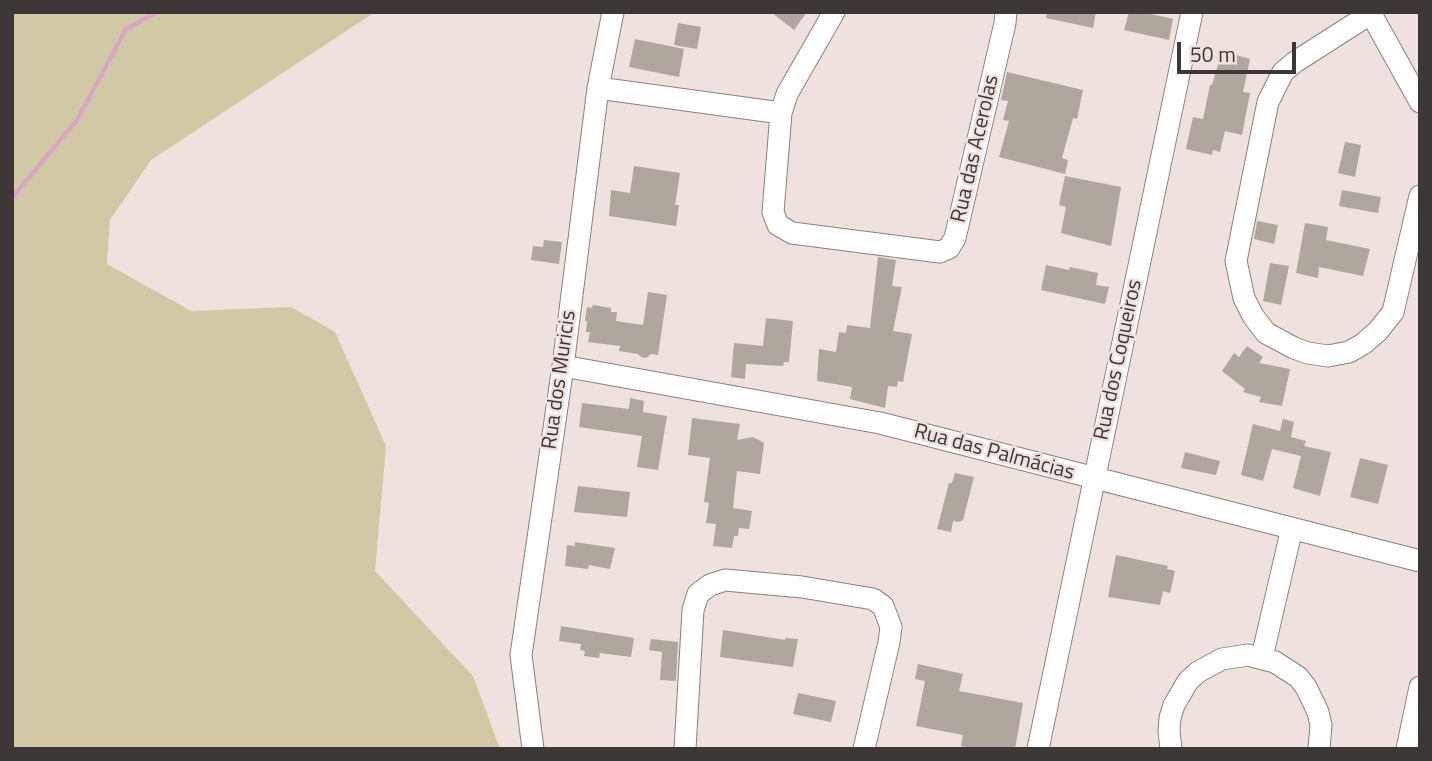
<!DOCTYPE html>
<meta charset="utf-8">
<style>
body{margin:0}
#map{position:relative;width:1432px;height:761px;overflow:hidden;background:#efe1dd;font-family:"Titillium Web",sans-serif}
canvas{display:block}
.frame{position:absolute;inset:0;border:14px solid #3d3736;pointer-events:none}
.scale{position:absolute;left:1177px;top:42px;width:119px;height:32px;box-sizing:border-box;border:4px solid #3d3736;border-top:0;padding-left:9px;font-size:21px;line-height:24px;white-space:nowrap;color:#3d3736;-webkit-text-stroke:5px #efe1dd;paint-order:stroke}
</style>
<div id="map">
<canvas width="1432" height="761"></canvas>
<div class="frame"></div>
<div class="scale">50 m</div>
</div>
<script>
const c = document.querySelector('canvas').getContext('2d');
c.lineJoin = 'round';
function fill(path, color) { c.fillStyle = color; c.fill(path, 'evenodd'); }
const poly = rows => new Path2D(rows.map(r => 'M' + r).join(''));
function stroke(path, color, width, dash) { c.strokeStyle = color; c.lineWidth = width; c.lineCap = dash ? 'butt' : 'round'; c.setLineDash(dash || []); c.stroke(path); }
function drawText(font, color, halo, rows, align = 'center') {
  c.font = font + ' "Titillium Web",sans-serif'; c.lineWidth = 5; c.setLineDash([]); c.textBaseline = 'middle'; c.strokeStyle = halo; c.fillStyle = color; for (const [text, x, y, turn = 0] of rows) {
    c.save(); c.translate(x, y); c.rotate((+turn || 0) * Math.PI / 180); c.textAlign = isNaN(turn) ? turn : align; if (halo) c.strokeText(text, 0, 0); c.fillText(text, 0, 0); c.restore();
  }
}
const green = poly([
 [12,12,375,12,151,160,110,220,107,264,191,311,291,307,335,332,386,446,375,571,473,676,500,749,12,749]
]);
const stream = poly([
 [12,198,77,120,126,29,157,12]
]);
const building = poly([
 [771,12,807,12,794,30],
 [1047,12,1096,12,1093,28,1046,18],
 [1129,12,1142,12,1173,19,1169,40,1124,30],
 [678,23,701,27,697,49,674,45],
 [635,39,684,49,679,77,629,67],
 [1222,51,1250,59,1243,92,1250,93,1242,135,1225,131,1220,152,1213,150,1212,155,1186,149,1193,117,1203,119,1210,85,1212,85],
 [1007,72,1083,90,1077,119,1073,118,1062,158,1068,160,1065,174,999,157,1009,121,1003,120,1008,101,1001,100],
 [1345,142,1361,145,1355,177,1338,173],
 [634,166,680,173,675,205,679,205,676,226,609,216,611,190,630,193],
 [1065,176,1121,187,1111,246,1061,233,1066,207,1059,205],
 [1342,190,1381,197,1378,213,1339,206],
 [1257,221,1278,225,1274,244,1254,239],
 [1305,223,1328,227,1326,240,1370,249,1363,276,1319,267,1318,278,1296,273],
 [544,240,562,242,559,264,531,260,533,246,543,247],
 [878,257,896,260,892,286,902,287,893,331,912,334,903,382,898,381,897,387,888,386,885,408,850,399,852,387,817,381,819,349,836,352,839,332,846,333,847,325,870,328],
 [1270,263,1289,266,1281,305,1263,301],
 [1046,265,1069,270,1070,267,1098,273,1096,285,1109,287,1105,304,1041,290],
 [648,292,667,295,658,355,651,354,646,358,641,357,638,354,619,351,620,346,588,342,590,332,586,332,587,321,585,321,587,307,592,308,593,305,611,308,611,312,617,312,616,321,643,325],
 [766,318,793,321,789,362,784,362,783,366,746,364,745,379,731,377,734,343,763,346],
 [1247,346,1263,357,1259,363,1290,369,1282,406,1259,402,1261,397,1243,392,1245,389,1222,371,1234,353,1239,357],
 [630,398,644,401,643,412,667,416,658,470,637,467,642,436,579,427,582,403,629,409],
 [692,418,740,424,737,440,753,437,764,443,760,474,737,471,733,508,752,511,749,529,739,528,738,536,734,536,732,548,713,546,716,524,706,523,709,503,704,502,710,458,688,455],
 [1283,419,1294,422,1291,437,1306,441,1304,446,1331,452,1320,496,1293,488,1301,456,1272,449,1263,481,1241,475,1253,424,1280,431],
 [1185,452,1220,461,1216,475,1181,468],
 [1360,458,1388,465,1378,504,1350,497],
 [955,473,974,477,963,520,959,522,953,521,951,532,937,529,949,483,952,483],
 [578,486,630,492,627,517,574,512],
 [575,542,615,548,610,569,589,565,588,569,565,566,567,545,575,546],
 [1116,555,1168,566,1167,569,1175,571,1170,593,1163,591,1160,605,1108,597],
 [561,626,634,638,631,657,600,653,599,658,584,656,585,651,580,650,581,644,559,641],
 [723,630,785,640,785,638,798,639,793,667,720,657],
 [651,639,678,642,676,681,660,680,662,652,649,650],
 [918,664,963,674,959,691,1023,703,1015,749,974,749,961,746,963,735,916,726,925,681,915,679],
 [798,693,836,701,831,722,793,714]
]);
const minor = poly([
 [1370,12,1420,102],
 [1370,14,1295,62,1283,72,1268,102,1236,261,1244,298,1253,316,1266,333,1294,348,1308,353,1328,356,1349,352,1363,344,1378,331,1393,312,1420,196],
 [598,88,781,113,773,212,778,225,792,233,940,252,949,248,955,238,1005,23,1006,12],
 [781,113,787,94,834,12],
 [563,366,880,423,1420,561],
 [1262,657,1292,528],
 [533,749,521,655,563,366,598,88,613,12],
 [685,749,693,610,698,594,710,585,725,580,802,587,873,599,883,606,891,627,889,642,864,749],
 [1038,749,1192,12],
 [1171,749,1169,731,1170,718,1174,705,1188,681,1198,672,1222,659,1248,655,1275,662,1298,677,1306,687,1318,712,1321,725,1319,749],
 [1407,749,1420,687]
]);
const streetNames = [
 ["Rua das Acerolas",976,149,-77],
 ["Rua dos Coqueiros",1119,360,-78],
 ["Rua dos Muricis",560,380,-82],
 ["Rua das Palmácias",994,453,15]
];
fill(green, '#d1c9a5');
stroke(stream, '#dba5c4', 4.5);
fill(building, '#afa69e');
stroke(minor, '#8c807c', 23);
stroke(minor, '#fff', 21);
drawText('21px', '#3d3736', '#efe1dd', streetNames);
</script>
